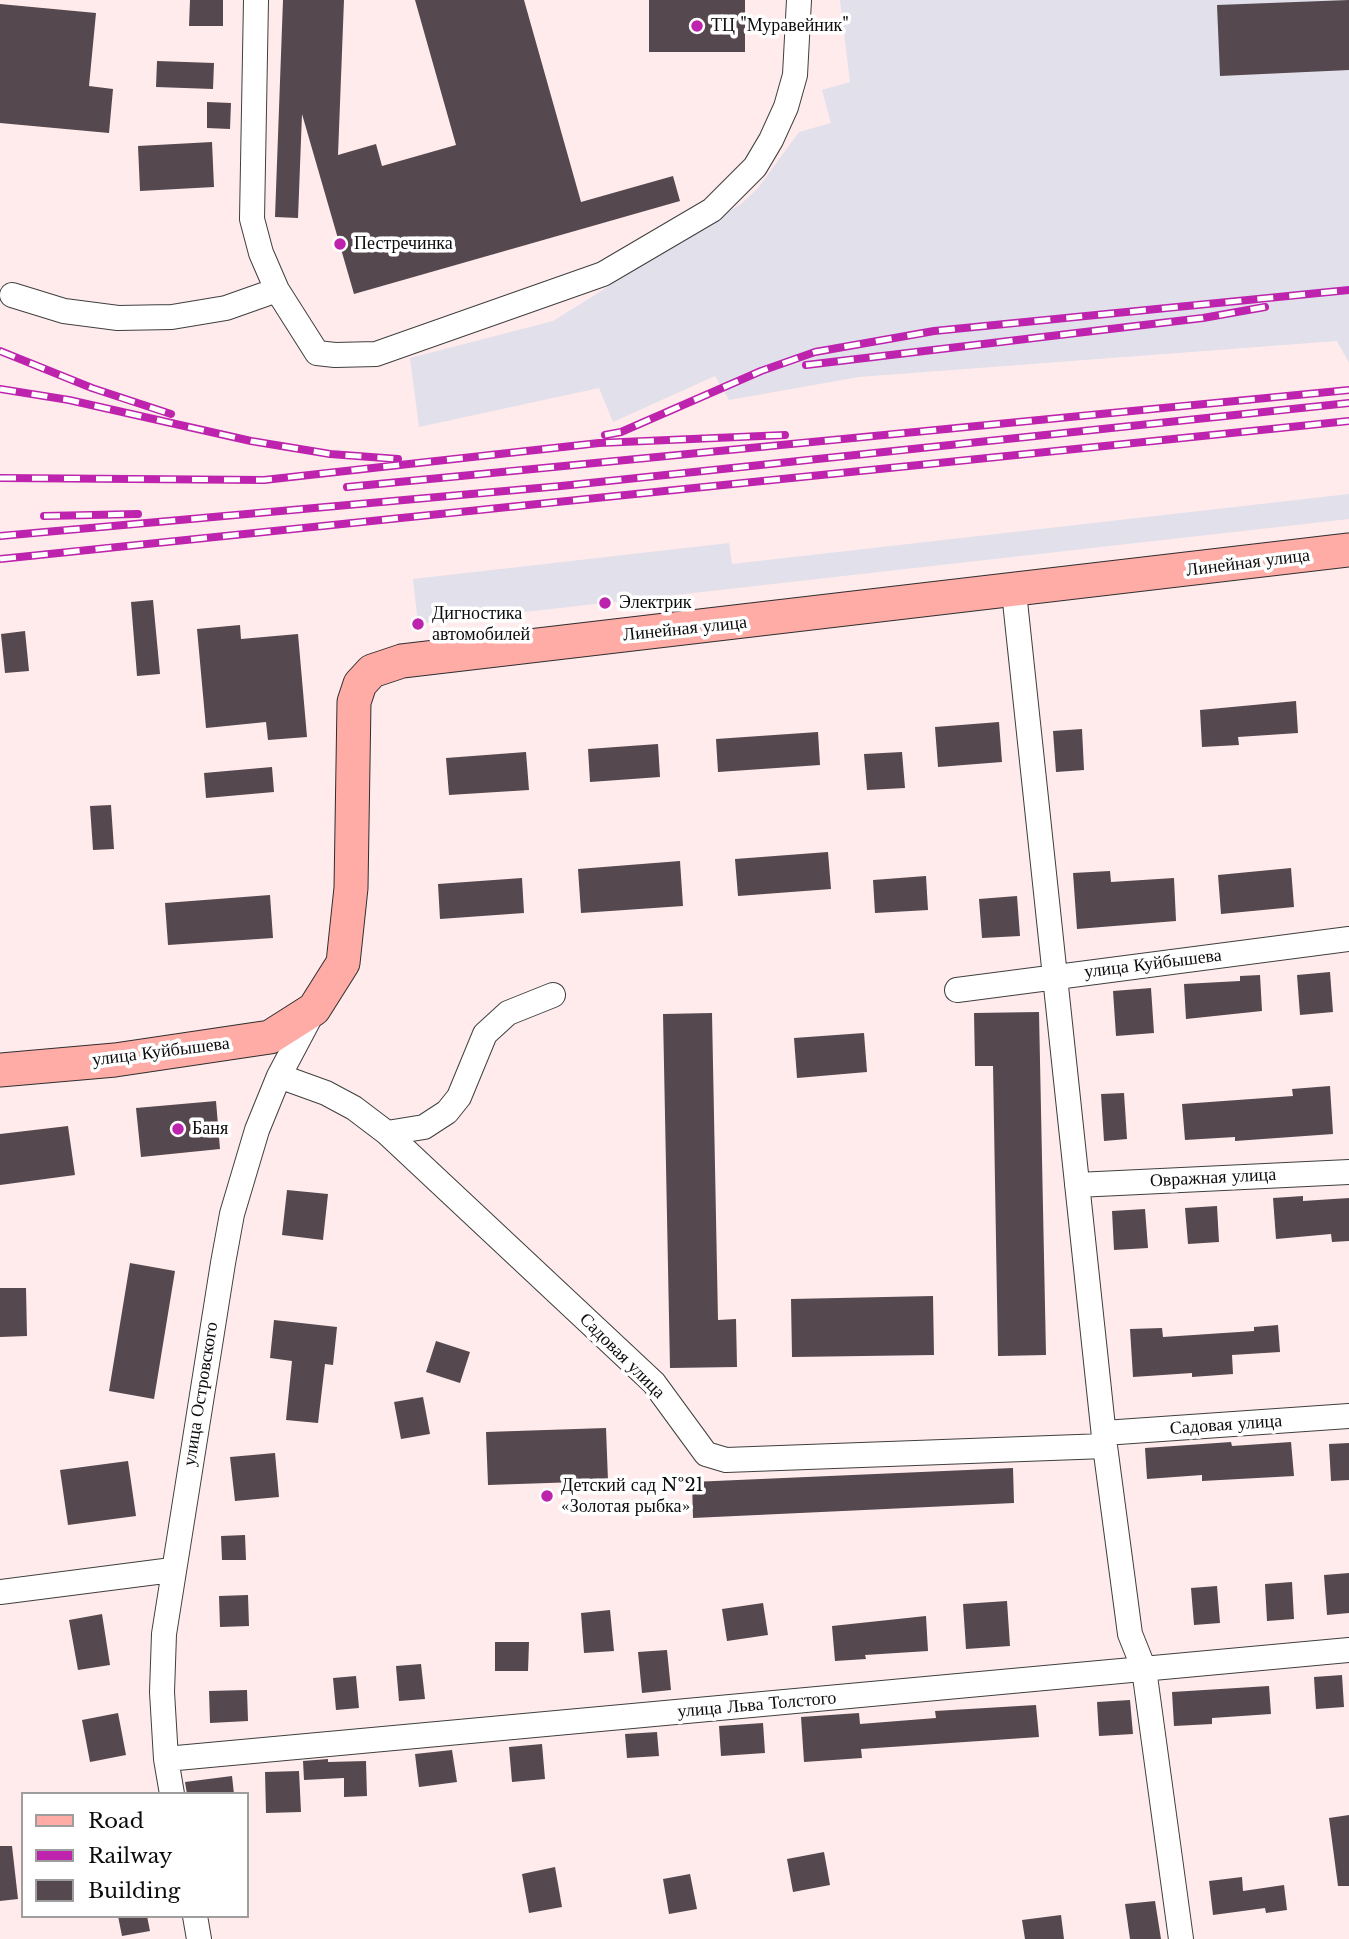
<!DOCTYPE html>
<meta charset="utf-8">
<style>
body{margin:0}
#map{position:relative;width:1349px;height:1939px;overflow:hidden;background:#ffebec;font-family:"Libre Baskerville",serif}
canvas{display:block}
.legend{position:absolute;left:21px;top:1792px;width:228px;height:126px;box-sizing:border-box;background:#fff;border:2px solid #9e9e9e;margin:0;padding:9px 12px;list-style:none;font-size:21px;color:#0c0c0c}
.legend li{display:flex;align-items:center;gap:14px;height:35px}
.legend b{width:35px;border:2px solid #9e9e9e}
</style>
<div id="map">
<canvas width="1349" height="1939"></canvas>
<ul class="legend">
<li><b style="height:9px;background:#ffaba6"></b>Road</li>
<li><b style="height:9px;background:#bd23ac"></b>Railway</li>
<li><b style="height:19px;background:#55484e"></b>Building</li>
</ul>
</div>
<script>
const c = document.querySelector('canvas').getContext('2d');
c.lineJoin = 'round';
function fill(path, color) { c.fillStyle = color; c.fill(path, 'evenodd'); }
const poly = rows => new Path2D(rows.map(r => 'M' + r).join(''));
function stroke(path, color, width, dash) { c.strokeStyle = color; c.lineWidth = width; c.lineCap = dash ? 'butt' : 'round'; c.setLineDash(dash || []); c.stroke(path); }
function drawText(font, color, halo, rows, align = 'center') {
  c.font = font + ' "Libre Baskerville",serif'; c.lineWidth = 7; c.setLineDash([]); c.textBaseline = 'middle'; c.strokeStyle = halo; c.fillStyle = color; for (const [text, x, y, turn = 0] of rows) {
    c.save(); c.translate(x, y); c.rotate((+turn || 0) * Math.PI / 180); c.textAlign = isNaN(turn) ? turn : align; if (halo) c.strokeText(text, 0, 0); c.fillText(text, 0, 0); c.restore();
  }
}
const industrial = poly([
 [840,0,1349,0,1349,363,1337,341,859,377,729,400,715,376,613,422,599,388,419,427,410,358,553,321,741,204,758,188,799,132,831,123,822,90,850,82],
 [1349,494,1349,519,418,624,413,579,729,543,732,564]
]);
const building = poly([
 [190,0,223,0,223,26,189,26],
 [283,0,344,0,338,155,376,144,382,166,456,145,415,0,524,0,581,202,673,176,680,201,354,294,302,114,298,218,275,217],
 [649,0,745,0,745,52,649,52],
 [1349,0,1349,70,1220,76,1217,5],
 [0,4,96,13,89,86,113,89,109,133,0,123],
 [157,61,214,63,213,89,156,87],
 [207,102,231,103,230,129,207,128],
 [212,142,214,187,140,191,138,146],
 [153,600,160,674,137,676,131,602],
 [240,625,241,639,298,634,307,737,268,740,266,722,206,728,197,629],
 [25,631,29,671,5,673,1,634],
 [1296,701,1298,733,1238,737,1239,745,1202,747,1200,710],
 [999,722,1002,762,938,767,935,727],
 [1082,729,1084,770,1056,772,1053,731],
 [818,732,820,765,718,772,716,739],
 [658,744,660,777,590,782,588,749],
 [526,752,529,790,449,795,446,758],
 [902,752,905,788,867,790,864,754],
 [272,767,274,792,206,798,204,773],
 [111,805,114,849,93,850,90,806],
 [828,852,831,889,738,896,735,859],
 [680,861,683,906,581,913,578,869],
 [1291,868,1294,907,1221,914,1218,875],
 [1110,871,1111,882,1174,878,1176,921,1077,929,1073,873],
 [926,876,928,910,875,913,873,880],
 [522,878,524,913,440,919,438,884],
 [270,895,273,938,168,945,165,903],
 [1017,896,1020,936,982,938,979,899],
 [1330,972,1333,1012,1300,1015,1297,975],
 [1260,975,1262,1011,1186,1019,1184,984,1240,981,1240,976],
 [1151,988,1154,1033,1116,1036,1113,991],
 [1039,1012,1046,1355,998,1356,993,1066,975,1066,974,1013],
 [712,1013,718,1320,736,1319,737,1367,670,1368,663,1014],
 [864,1033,867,1072,797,1078,794,1038],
 [1330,1086,1333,1134,1235,1141,1235,1137,1185,1140,1182,1104,1293,1096,1292,1089],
 [1124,1093,1127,1139,1104,1141,1101,1094],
 [216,1101,220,1149,141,1157,136,1108],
 [68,1126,75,1175,0,1185,0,1134],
 [287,1190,328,1194,323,1240,282,1235],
 [1303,1196,1303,1201,1349,1198,1349,1241,1332,1242,1331,1234,1276,1239,1273,1198],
 [1217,1206,1219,1242,1188,1244,1185,1208],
 [1145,1209,1148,1248,1114,1250,1112,1211],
 [130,1263,175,1271,154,1399,109,1391],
 [0,1288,26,1288,27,1336,0,1337],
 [933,1296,934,1355,792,1357,791,1299],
 [274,1320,337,1327,333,1365,325,1364,318,1423,286,1420,292,1361,270,1358],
 [1278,1325,1280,1352,1232,1355,1233,1374,1192,1377,1192,1373,1133,1377,1130,1329,1162,1328,1163,1337,1254,1331,1254,1327],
 [436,1341,470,1352,460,1383,426,1372],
 [423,1397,430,1434,401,1439,394,1402],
 [606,1428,608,1481,488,1485,486,1432],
 [1231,1442,1232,1446,1291,1442,1294,1476,1202,1481,1202,1475,1147,1479,1145,1448],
 [1349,1443,1349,1480,1331,1481,1329,1444],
 [275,1453,279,1497,235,1501,230,1457],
 [128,1461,136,1516,68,1525,60,1470],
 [1013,1468,1014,1503,693,1518,692,1482],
 [245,1535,246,1560,222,1560,221,1536],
 [1349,1573,1349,1613,1327,1615,1324,1575],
 [1292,1582,1294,1619,1267,1621,1265,1584],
 [1217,1586,1220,1623,1194,1625,1191,1588],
 [248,1595,249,1626,220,1627,219,1596],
 [1007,1601,1010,1646,966,1649,963,1604],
 [763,1603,768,1635,727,1641,722,1609],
 [610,1610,614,1651,584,1653,581,1613],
 [102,1614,110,1665,78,1670,69,1620],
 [926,1616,928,1651,865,1655,866,1659,835,1661,832,1626],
 [495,1642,529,1642,528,1671,495,1671],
 [667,1650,671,1690,642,1693,638,1652],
 [421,1664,425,1699,399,1701,396,1666],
 [1342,1675,1344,1707,1316,1709,1314,1677],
 [356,1676,359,1708,336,1710,333,1678],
 [1269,1686,1271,1714,1212,1718,1212,1724,1174,1726,1172,1692],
 [247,1690,248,1721,210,1723,209,1691],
 [1130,1700,1133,1734,1099,1736,1097,1702],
 [1036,1705,1039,1737,861,1749,862,1758,804,1762,801,1717,859,1713,860,1724,936,1718,935,1711],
 [118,1713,126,1755,90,1762,82,1720],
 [763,1723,765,1753,721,1756,719,1726],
 [657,1732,659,1756,627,1758,625,1734],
 [542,1744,545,1779,512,1782,509,1747],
 [452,1750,457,1782,419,1787,415,1754],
 [328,1759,328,1762,366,1761,367,1796,344,1797,344,1778,304,1780,303,1761],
 [299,1771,301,1812,266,1813,265,1772],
 [232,1776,234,1794,187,1794,185,1782],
 [1349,1815,1349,1886,1338,1886,1329,1818],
 [0,1846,12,1846,18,1899,0,1901],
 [824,1852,830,1885,793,1892,787,1859],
 [555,1867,562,1907,529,1913,522,1874],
 [690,1874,697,1909,669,1914,663,1879],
 [1242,1877,1243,1891,1284,1885,1287,1910,1266,1913,1265,1908,1213,1915,1209,1881],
 [1155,1901,1161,1939,1130,1939,1125,1904],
 [1061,1915,1064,1939,1025,1939,1022,1920],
 [118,1916,147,1916,150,1931,122,1936]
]);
const street = poly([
 [256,0,252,219,261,253,277,290,317,353,335,355,376,354,603,274,712,210,755,167,771,140,786,107,795,75,799,0],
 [12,295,64,311,118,318,172,317,226,308,277,290],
 [1014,592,1105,1446,1130,1634,1144,1669,1181,1939],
 [957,990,1349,939],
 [279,1076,326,1093,354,1108,387,1133,654,1383,706,1454,726,1460,1105,1446],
 [387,1133,424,1127,447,1112,459,1097,485,1034,508,1013,553,995],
 [1077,1185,1349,1172],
 [1104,1433,1349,1416],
 [0,1592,172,1570],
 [166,1759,1349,1650],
 [172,1794,166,1759,162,1692,164,1634,223,1263,232,1214,257,1130,279,1076,314,1010],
 [195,1916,199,1939]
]);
const secondary = poly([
 [0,1070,115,1060,270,1037,314,1009,343,963,351,888,354,702,360,684,372,671,402,661,1349,550]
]);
const rail = poly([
 [0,351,92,388,171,414],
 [806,365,1203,318,1265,307],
 [0,389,69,400,251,441,330,454,398,459],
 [605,435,621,432,761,371,815,352,934,331,1349,290],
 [0,478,264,480,599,443,785,435],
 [347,487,1349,390],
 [44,516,138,514],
 [0,536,561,486,1349,403],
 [0,559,1349,421]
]);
const markers = [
 [697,26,7,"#bd23ac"],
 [340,244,7,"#bd23ac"],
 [605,603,7,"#bd23ac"],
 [418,624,7,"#bd23ac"],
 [178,1129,7,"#bd23ac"],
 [547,1496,7,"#bd23ac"]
];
const poiNames = [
 ["ТЦ \"Муравейник\"",711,26],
 ["Пестречинка",354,244],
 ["Электрик",619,603],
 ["Дигностика",432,614],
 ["автомобилей",432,635],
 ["Баня",192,1129],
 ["Детский сад №21",561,1486],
 ["«Золотая рыбка»",561,1507]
];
const streetNames = [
 ["Линейная улица",1248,563,-7],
 ["Линейная улица",685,629,-6],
 ["улица Куйбышева",1153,964,-7],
 ["улица Куйбышева",161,1052,-7],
 ["Овражная улица",1213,1178,-3],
 ["Садовая улица",622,1356,45],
 ["улица Островского",201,1394,-81],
 ["Садовая улица",1226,1425,-4],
 ["улица Льва Толстого",757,1705,-5]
];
fill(industrial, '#e1e0eb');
fill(building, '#55484e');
stroke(street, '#3f3f3f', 26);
stroke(secondary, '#2e2e2e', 35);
stroke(street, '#fff', 24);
stroke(secondary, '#ffaba6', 33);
stroke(rail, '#bd23ac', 8);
stroke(rail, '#fff', 5, [16]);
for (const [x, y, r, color] of markers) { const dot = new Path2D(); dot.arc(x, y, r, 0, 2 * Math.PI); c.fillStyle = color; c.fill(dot); stroke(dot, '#fff', 2.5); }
drawText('18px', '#0c0c0c', '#fff', poiNames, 'left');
drawText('18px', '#0c0c0c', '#fff', streetNames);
</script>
